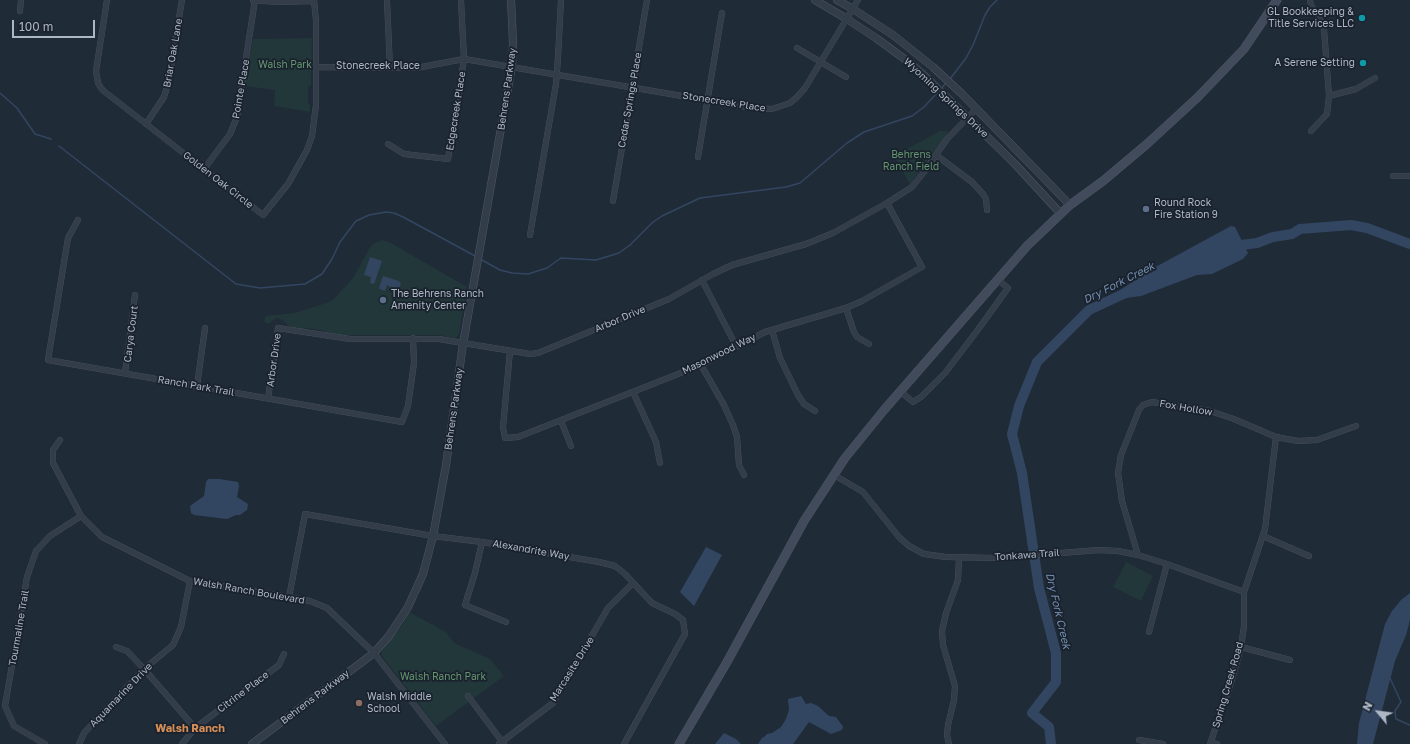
<!DOCTYPE html>
<style>
body{margin:0}
#map{position:relative;width:1410px;height:744px;overflow:hidden;background:#202b38;font-family:"Golos Text",sans-serif}
canvas{display:block}
.north{position:absolute;left:1358px;top:692px;width:40px;height:40px;-webkit-text-stroke:3px #19222d;paint-order:stroke;rotate:299deg;font-size:11px;font-weight:700;line-height:16px;text-align:center;color:#aeb7c5}
.north::after{content:'';display:block;margin:auto;width:14px;height:18px;background:#aeb7c5;clip-path:polygon(50% 0,100% 100%,50% 72%,0 100%)}
.scale{position:absolute;left:12px;top:20px;width:83px;height:18px;box-sizing:border-box;border:2px solid #aeb7c5;border-top:0;padding-left:5px;font-size:12px;line-height:14px;white-space:nowrap;color:#aeb7c5;-webkit-text-stroke:3px #19222d;paint-order:stroke}
</style>
<div id="map">
<canvas width="1410" height="744"></canvas>
<div class="north">N</div>
<div class="scale">100 m</div>
</div>
<script>
const c = document.querySelector('canvas').getContext('2d');
c.lineJoin = 'round';
function fill(path, color) { c.fillStyle = color; c.fill(path, 'evenodd'); }
const poly = rows => new Path2D(rows.map(r => 'M' + r).join(''));
function stroke(path, color, width, dash) { c.strokeStyle = color; c.lineWidth = width; c.lineCap = dash ? 'butt' : 'round'; c.setLineDash(dash || []); c.stroke(path); }
function drawText(font, color, halo, rows, align = 'center') {
  c.font = font + ' "Golos Text",sans-serif'; c.lineWidth = 3.5; c.setLineDash([]); c.textBaseline = 'middle'; c.strokeStyle = halo; c.fillStyle = color; for (const [text, x, y, turn = 0] of rows) {
    c.save(); c.translate(x, y); c.rotate((+turn || 0) * Math.PI / 180); c.textAlign = isNaN(turn) ? turn : align; if (halo) c.strokeText(text, 0, 0); c.fillText(text, 0, 0); c.restore();
  }
}
const green = poly([
 [312,38,311,85,308,87,308,102,310,105,310,112,274,106,275,90,245,86,253,39],
 [940,131,949,131,910,184,894,156],
 [382,240,391,243,467,287,459,333,458,336,455,338,439,335,334,335,321,330,306,328,303,330,290,327,284,321,278,318,273,320,269,324,264,322,266,316,295,313,326,303,333,300,353,278,371,246,375,243],
 [1126,562,1153,576,1141,601,1113,587],
 [409,612,446,632,454,643,490,659,504,676,436,726,381,655,382,651,402,625]
]);
const water = poly([
 [1231,226,1235,227,1248,253,1243,259,1212,274,1197,275,1141,296,1126,298,1116,293,1150,270],
 [370,257,382,261,374,284,370,283,371,277,364,275],
 [383,276,399,281,401,284,399,288,397,290,392,289,389,286,387,285,385,291,380,289,379,288],
 [208,479,219,479,238,482,239,486,237,497,248,504,247,510,240,515,236,515,227,519,194,515,191,513,190,506,204,496,206,482],
 [706,547,722,555,694,606,680,592],
 [1410,593,1410,620,1406,635,1395,661,1373,744,1357,744,1359,723,1385,624,1392,611,1401,600],
 [801,696,806,704,811,703,818,706,829,716,836,717,841,724,843,726,842,730,831,734,809,722,793,744,758,744,762,738,764,737,767,734,772,733,781,727,786,719,789,710,788,699],
 [724,733,736,739,741,744,715,744]
]);
const stream = poly([
 [950,79,966,58,973,45,985,15,990,7,997,0],
 [941,89,946,83],
 [0,93,17,108,35,134,51,139],
 [59,146,236,284,260,288,305,284,322,274,332,259,340,242,356,221,369,215,386,212,394,213,403,217,477,257],
 [480,259,500,270,512,273,528,274,547,268,561,258,596,260,619,253,630,245,653,222,662,216,700,198,786,187,800,183,847,143,864,132,912,116,924,107,938,92],
 [1390,678,1401,702,1395,711,1396,719,1410,725]
]);
const river = poly([
 [1231,245,1241,245,1257,243,1273,237,1292,234,1300,229,1351,225,1367,228,1410,244],
 [1051,744,1049,727,1032,713,1056,682,1056,653,1039,588,1022,473,1012,434,1019,406,1037,362,1089,310,1132,290]
]);
const minor = poly([
 [107,0,96,71,98,83,101,88,105,92,263,215,288,184,307,150,312,136,316,105,316,21,314,0],
 [253,0,277,2,314,1],
 [387,0,390,68],
 [1310,0,1311,5,1321,21,1324,29,1329,96,1327,114,1311,131],
 [20,11,21,0],
 [797,48,846,77],
 [317,67,416,68,464,59,753,108,772,109,790,103,797,97,805,88,858,0],
 [1329,96,1356,89,1375,78],
 [146,124,164,97,168,84,182,0],
 [388,144,404,154,448,159,464,59,461,0],
 [936,155,972,182,983,194,986,199,987,210],
 [698,157,722,13],
 [204,169,230,134,237,117,255,0],
 [1393,176,1410,176],
 [613,201,647,0],
 [78,220,68,238,48,360,402,422,408,406,414,363,413,338],
 [530,235,556,84,558,58,561,0],
 [702,280,736,346],
 [846,308,854,332,857,337,869,344],
 [772,330,780,358,798,395,804,404,815,411],
 [510,351,503,427,505,438,518,437,701,365,765,332,846,308,862,301,922,267,887,203],
 [701,365,724,405,733,425,737,437,739,465,744,475],
 [125,373,135,295],
 [197,386,205,328],
 [633,392,656,442,660,463],
 [901,392,913,402,921,397,945,373,977,331,1008,288,997,279],
 [268,399,278,328,350,339,439,339,530,354,538,353,669,299,713,274,732,265,806,244,833,233,887,203,912,187,924,172,947,139,976,109],
 [561,421,571,446],
 [60,440,53,450,53,463,81,516,102,537,190,581,289,597,310,601,327,608,374,653,445,744],
 [834,475,863,492,899,537,909,546,924,554,946,557,997,558,1099,550,1118,551,1138,555,1167,564,1244,592],
 [1263,536,1309,556],
 [482,542,475,573,465,605,506,622],
 [1138,555,1122,501,1118,473,1121,455,1139,410,1143,405,1152,402,1210,411,1234,419,1276,437,1298,441,1317,440,1356,426],
 [289,597,305,514,433,536,482,542,599,562,615,566,625,574,652,603,675,614,683,620,685,634,624,744],
 [1149,632,1167,564],
 [116,647,127,651,144,669,195,728],
 [1241,647,1290,660],
 [468,696,504,744],
 [1139,740,1163,744],
 [1210,743,1217,744],
 [45,744,14,726,5,706,27,577,36,551,50,536,81,516],
 [79,744,84,733,144,669,173,645,181,627,190,581],
 [182,744,195,728,279,665,284,654],
 [499,744,553,703,608,608,633,583],
 [949,744,947,735,948,725,954,700,955,686,943,645,942,631,946,613,958,580,959,558],
 [1210,744,1232,680,1241,647,1244,626,1244,592,1265,529,1276,437]
]);
const tertiary = poly([
 [815,0,847,19,876,38,910,63,926,77,1014,163,1061,214],
 [837,0,853,9,893,35,933,67,962,94,1070,205],
 [252,744,374,653,389,636,408,607,423,574,433,536,446,465,463,344,512,66,513,43,511,0]
]);
const secondary = poly([
 [679,744,727,662,804,521,845,458,884,410,1027,246,1070,205,1103,181,1147,144,1198,97,1244,49,1277,0]
]);
const markers = [
 [1362,18,4,"#0f9aa8"],
 [1363,63,4,"#0f9aa8"],
 [1146,209,4,"#5c6f8a"],
 [383,300,4,"#5c6f8a"],
 [359,703,4,"#8d6e63"]
];
const poiNames = [
 ["GL Bookkeeping &",1354,12,"right"],
 ["Title Services LLC",1354,24,"right"],
 ["A Serene Setting",1355,63,"right"],
 ["Round Rock",1154,203],
 ["Fire Station 9",1154,215],
 ["The Behrens Ranch",391,294],
 ["Amenity Center",391,306],
 ["Walsh Middle",367,697],
 ["School",367,709]
];
const streetNames = [
 ["Briar Oak Lane",173,53,-80],
 ["Stonecreek Place",378,66],
 ["Pointe Place",241,89,-80],
 ["Behrens Parkway",507,89,-82],
 ["Wyoming Springs Drive",946,98,43],
 ["Cedar Springs Place",630,100,-80],
 ["Stonecreek Place",724,102,9],
 ["Edgecreek Place",456,111,-81],
 ["Golden Oak Circle",218,180,38],
 ["Arbor Drive",620,319,-23],
 ["Carya Court",131,334,-83],
 ["Masonwood Way",719,354,-26],
 ["Arbor Drive",274,360,-82],
 ["Ranch Park Trail",196,386,10],
 ["Fox Hollow",1186,408,10],
 ["Behrens Parkway",454,409,-82],
 ["Alexandrite Way",531,550,10],
 ["Tonkawa Trail",1027,555,-4],
 ["Walsh Ranch Boulevard",249,591,10],
 ["Tourmaline Trail",19,628,-80],
 ["Marcasite Drive",572,669,-58],
 ["Spring Creek Road",1228,685,-74],
 ["Citrine Place",243,692,-37],
 ["Aquamarine Drive",121,695,-46],
 ["Behrens Parkway",315,697,-37]
];
const parkNames = [
 ["Walsh Park",285,65],
 ["Behrens",911,155],
 ["Ranch Field",911,167],
 ["Walsh Ranch Park",443,677]
];
const waterNames = [
 ["Dry Fork Creek",1119,283,-27],
 ["Dry Fork Creek",1058,611,77]
];
const neighbourhoodNames = [
 ["Walsh Ranch",190,729]
];
fill(green, '#223739');
fill(water, '#334661');
stroke(stream, '#334661', 1.5);
stroke(river, '#334661', 10);
stroke(minor, '#4e5763', 6);
stroke(tertiary, '#4e5763', 8);
stroke(secondary, '#4e5763', 9);
stroke(minor, '#333c49', 5.5);
stroke(tertiary, '#333c49', 7);
stroke(secondary, '#414b5c', 8);
for (const [x, y, r, color] of markers) { const dot = new Path2D(); dot.arc(x, y, r, 0, 2 * Math.PI); c.fillStyle = color; c.fill(dot); stroke(dot, '#19222d', 1.5); }
drawText('10px', '#aeb7c5', '#19222d', poiNames, 'left');
drawText('10px', '#aeb7c5', '#19222d', streetNames);
drawText('10px', '#659670', '#19222d', parkNames);
drawText('italic 11px', '#748eaf', '#19222d', waterNames);
drawText('bold 11px', '#d68e58', '#19222d', neighbourhoodNames);
</script>
